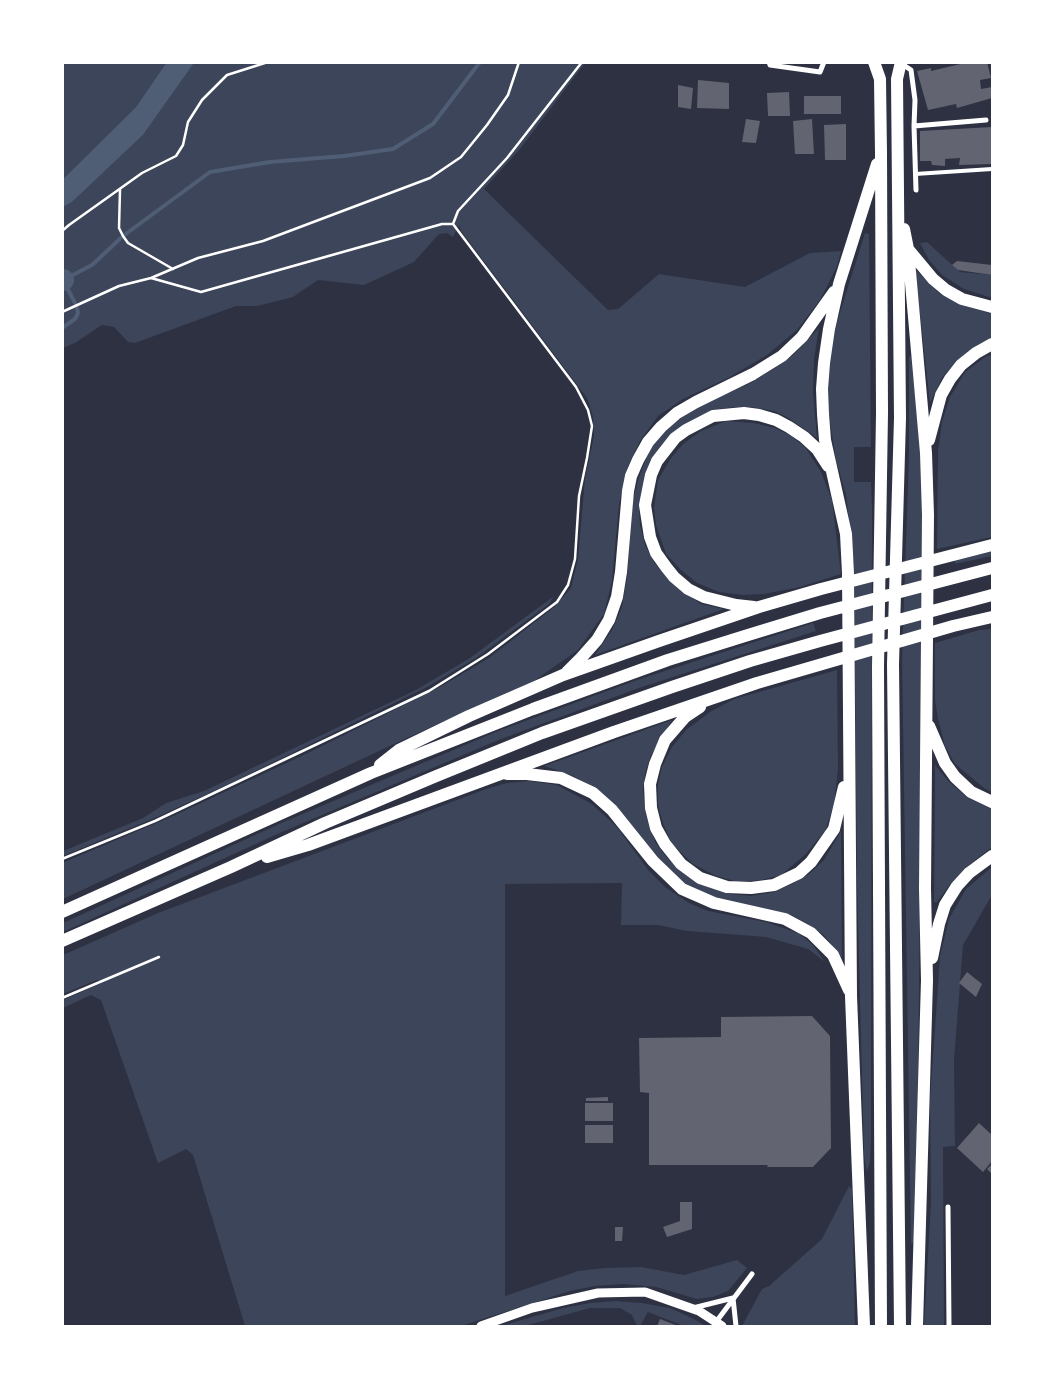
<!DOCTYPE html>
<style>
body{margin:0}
#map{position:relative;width:1055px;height:1389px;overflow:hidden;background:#2d3142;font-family:"Varela Round",sans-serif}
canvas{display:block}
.frame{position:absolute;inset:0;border:64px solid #fff;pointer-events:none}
</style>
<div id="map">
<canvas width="1055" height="1389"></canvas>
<div class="frame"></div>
</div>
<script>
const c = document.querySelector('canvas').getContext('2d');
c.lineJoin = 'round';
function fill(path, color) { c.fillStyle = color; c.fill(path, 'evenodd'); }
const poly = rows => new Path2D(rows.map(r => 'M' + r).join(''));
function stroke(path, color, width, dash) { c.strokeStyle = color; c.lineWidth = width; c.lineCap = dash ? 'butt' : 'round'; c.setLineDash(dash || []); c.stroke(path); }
const green = poly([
 [63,63,167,63,136,107,63,179],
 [194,63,585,63,520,149,484,189,608,310,618,309,659,274,745,287,810,253,841,251,837,266,820,300,797,330,767,355,730,377,683,399,658,416,640,441,628,466,619,504,612,581,604,614,578,650,534,681,409,737,63,899,62,863,173,816,312,751,440,687,489,658,554,607,571,588,578,559,585,479,594,436,593,417,587,398,461,231,459,225,453,237,447,233,439,234,414,262,364,285,318,280,293,297,257,306,236,306,135,343,128,342,114,327,102,325,75,343,63,348,63,207,72,202,143,135],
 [865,233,869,234,871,447,854,447,854,482,871,482,872,507,871,1142,870,1162,867,1172,864,1155,857,882,854,566,846,495,836,460,827,402,828,365,837,322],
 [927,242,960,272,992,275,992,298,964,289,942,275,929,260,920,243],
 [915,269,940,294,962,305,992,314,992,337,978,345,958,360,943,376,930,403],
 [819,328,814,359,813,391,817,438,787,417,774,411,751,407,735,407,712,410,696,418,680,429,639,508,640,525,645,545,654,562,668,579,681,591,701,604,724,609,595,655,612,630,622,607,627,578,633,499,639,477,649,451,664,431,682,417,712,400,749,384,775,368,793,355],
 [992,354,992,537,937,549,938,451,942,422,950,397,965,372,985,357],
 [911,356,920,442,923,508,918,1111,914,1242,911,1244,902,658,909,454,909,357],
 [726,421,754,423,775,428,791,436,805,447,821,472,832,500,841,574,800,587,764,594,742,595,719,592,697,583,681,570,666,554,656,525,654,507,658,480,671,458,683,444,701,431],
 [992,550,992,556,955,564,955,560],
 [554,596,549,604,476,658,427,687,231,783,157,817,63,856,63,851,143,818,166,803,204,791,416,690,470,658],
 [813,623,816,631,639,688,501,739,282,832,63,932,63,923,279,824,498,731,637,680],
 [992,629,992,792,984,788,955,764,945,746,938,719,935,700,935,643,979,630],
 [837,670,838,769,834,805,825,831,806,854,781,875,761,880,739,882,716,876,693,864,672,844,664,826,658,806,658,784,662,767,672,747,686,730,710,712,734,699],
 [672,720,651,755,645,774,643,791,646,815,655,842,667,858,680,870,697,882,731,894,751,896,774,892,792,884,809,874,824,860,841,831,842,958,824,935,808,924,792,915,766,909,724,901,698,893,679,880,590,785,571,775,544,766],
 [935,765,949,782,968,798,992,809,992,847,970,864,951,883,937,902,934,902],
 [528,781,557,785,592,804,617,827,649,871,665,887,689,903,708,911,766,922,798,933,813,945,825,962,808,949,766,937,687,931,658,925,621,925,622,883,505,884,505,1296,578,1271,604,1268,641,1267,684,1275,737,1260,747,1268,728,1291,713,1297,697,1299,656,1287,623,1284,595,1286,570,1291,461,1326,245,1326,193,1155,186,1149,158,1163,101,1000,91,995,63,1008,63,1000,106,981,97,980,63,994,63,955,158,913,486,789,507,783],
 [992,867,992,895,963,945,954,1060,955,1146,943,1147,944,1326,924,1326,931,1202,930,1100,940,956,949,919,966,889],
 [849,1186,852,1189,855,1326,742,1326,762,1289,769,1286,822,1239],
 [615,1301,642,1303,670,1308,694,1319,706,1326,684,1326,648,1312,640,1326,637,1326,632,1315,620,1308,590,1308,525,1326,501,1326,563,1308,590,1303]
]);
const water = poly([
 [167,62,194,63,143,135,72,202,63,207,63,179,136,107]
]);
const stream = poly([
 [75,303,63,280,92,265,123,236,210,172,270,162,344,156,393,149,433,124,480,62],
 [62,328,75,319,78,313,77,308]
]);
const river = poly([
 [62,280,63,280]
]);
const building = poly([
 [969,62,987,62,991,78,980,80,981,89,992,87,992,98,957,108,956,104,928,110,917,71,931,68,931,71],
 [698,80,729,83,729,109,697,108],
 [678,85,693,88,691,109,678,107],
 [789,92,790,116,768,116,767,93],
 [804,96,841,96,841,114,804,114],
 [746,119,760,121,756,143,742,142],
 [812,119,814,154,795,154,793,121],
 [846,124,846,160,825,160,824,125],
 [992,127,992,164,959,165,960,158,945,159,945,166,932,165,931,161,920,161,920,131],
 [957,261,992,265,992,275,958,270,952,265],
 [967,972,982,984,976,997,959,983],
 [812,1016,830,1036,831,1148,813,1167,767,1167,768,1165,649,1165,649,1093,640,1092,639,1038,721,1037,721,1017],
 [608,1097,608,1101,586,1101,586,1098],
 [585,1103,613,1103,613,1121,585,1121],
 [979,1123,992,1135,992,1161,983,1172,957,1148],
 [585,1125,613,1125,613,1143,585,1143],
 [992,1164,992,1174,987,1169],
 [680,1202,692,1202,692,1229,667,1237,663,1227,680,1221],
 [615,1227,623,1227,622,1241,615,1241],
 [660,1319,678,1326,657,1326]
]);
const path = poly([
 [120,190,119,228,123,236,128,243,173,269],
 [62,231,69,225,142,173,176,156,183,145,188,122,202,100,227,75,268,62],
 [151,278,201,292,442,224,453,224],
 [62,312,119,286,151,278,198,258,263,241,430,178,461,157,487,125,508,95,519,62],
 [62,859,155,821,429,691,488,654,557,602,568,585,575,559,579,496,587,458,592,426,588,410,576,387,453,224,458,211,507,158,582,62],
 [62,998,159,957]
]);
const service = poly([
 [915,174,992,169]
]);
const minor = poly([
 [769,62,770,65,820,72,824,62],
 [902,64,911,70,915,100,914,126,916,190],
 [914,126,986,120],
 [948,1207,949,1326],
 [693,1308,733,1298,736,1326],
 [716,1322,752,1274]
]);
const tertiary = poly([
 [481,1326,532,1308,598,1293,645,1292,699,1311,722,1326]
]);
const motorway = poly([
 [874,62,880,79,881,153,882,413,878,667,881,1326],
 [904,229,908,249,926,453,928,515,925,889,927,980,917,1326],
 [908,249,933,279,946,290,962,299,992,307],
 [929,440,941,395,950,379,961,365,976,353,992,344],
 [754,607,736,605,704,597,688,589,674,577,666,567,656,553,650,537,645,505,651,475,657,461,675,438,686,430,713,416,744,413,759,415,776,420,789,427,804,437,817,449,828,466],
 [567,672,581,658,597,640,609,620,617,597,621,572,628,491,631,476,638,460,648,442,661,427,677,413,696,402,753,374,782,356,802,337,834,292],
 [700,707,685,717,665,740,655,764,650,784,651,808,656,828,665,844,681,864,700,878,727,887,751,888,774,885,799,873,811,862,834,829,844,787],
 [929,726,945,763,955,777,971,792,992,802],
 [380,765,399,750,469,716,563,675,659,641,759,607,821,589,992,545],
 [507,774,527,774,561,778,593,793,612,810,653,861,682,889,714,903,785,919,811,933,833,955,849,990],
 [267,857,308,845,614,732,757,683,953,626,992,617],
 [62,912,371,773,533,709,668,660,748,635,820,613,992,568],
 [62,941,231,867,325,823,434,777,542,733,672,687,750,661,820,641,992,595],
 [932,958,939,924,945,905,957,886,969,873,992,856],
 [864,1326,851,996,848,573,846,534,825,440,823,414,822,389,824,363,829,329,839,284,877,164],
 [900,1326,893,664,900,418,897,79,901,62]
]);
fill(green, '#3c4559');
fill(water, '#4f5d75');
stroke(stream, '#4f5d75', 4);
stroke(river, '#4f5d75', 22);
fill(building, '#626471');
stroke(path, '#fff', 2.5);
stroke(service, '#fff', 4);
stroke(minor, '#fff', 5);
stroke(tertiary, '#fff', 9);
stroke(motorway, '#fff', 12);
</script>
